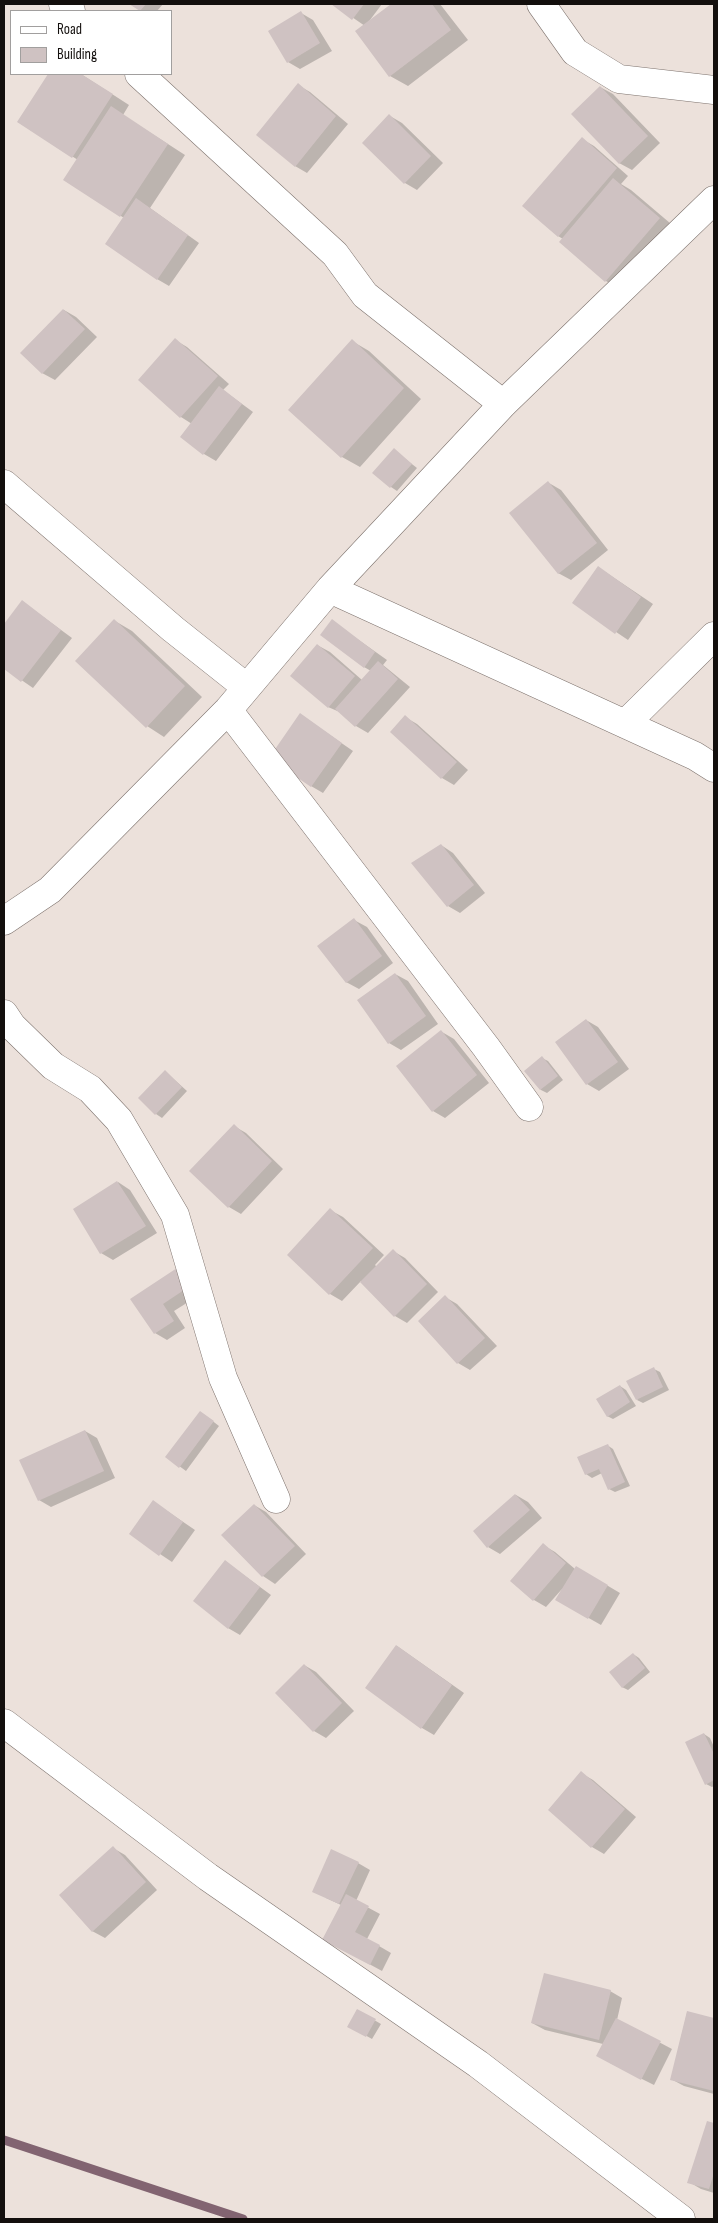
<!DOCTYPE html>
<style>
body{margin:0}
#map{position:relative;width:718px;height:2223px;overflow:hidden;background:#ece1db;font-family:"Sofia Sans Condensed",sans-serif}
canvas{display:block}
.frame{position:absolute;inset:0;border:5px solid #130f0d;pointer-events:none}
.legend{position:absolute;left:10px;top:10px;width:162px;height:65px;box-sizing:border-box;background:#fff;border:1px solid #a19f9e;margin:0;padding:6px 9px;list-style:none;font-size:15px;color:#130f0d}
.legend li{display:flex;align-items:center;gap:10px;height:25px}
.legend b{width:25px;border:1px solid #a19f9e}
</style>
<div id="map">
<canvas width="718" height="2223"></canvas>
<div class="frame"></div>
<ul class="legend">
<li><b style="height:6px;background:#fff"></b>Road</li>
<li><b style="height:14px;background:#cfc2c2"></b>Building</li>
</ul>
</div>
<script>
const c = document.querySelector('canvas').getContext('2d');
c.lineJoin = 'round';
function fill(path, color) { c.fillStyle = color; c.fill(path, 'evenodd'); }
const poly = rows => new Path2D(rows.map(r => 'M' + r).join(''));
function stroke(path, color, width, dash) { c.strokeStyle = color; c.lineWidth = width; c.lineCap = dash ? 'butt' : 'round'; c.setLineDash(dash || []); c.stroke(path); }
const shadow = poly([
 [131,4,163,4,157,11,142,11],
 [333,4,382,4,367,24,393,4,440,4,468,40,408,86,390,76,357,32,365,26],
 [301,13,313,20,332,51,300,69,288,62],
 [49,74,81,74,129,105,123,115,185,155,150,208,199,243,169,286,157,279,124,218,65,179,78,160,18,122],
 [298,85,310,92,348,124,307,173,295,166],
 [600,87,613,94,660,143,632,170,619,163],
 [390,116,402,123,443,163,417,190,405,183,364,143],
 [582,139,594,146,628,176,621,184,631,190,677,229,623,292,606,281,561,242,563,239,558,236],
 [64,310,76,317,97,337,55,380,42,373],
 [175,340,187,347,229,384,223,390,253,412,216,461,204,454,192,424,181,417,140,380],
 [352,341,369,351,421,399,360,467,342,457,290,410],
 [394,450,417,468,397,491,391,487],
 [549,483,561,490,608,550,571,580,558,573],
 [598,567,653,604,628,640,573,603],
 [23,602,72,638,33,688,4,668,4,627],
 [115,621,132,631,202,697,164,737,147,726],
 [332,621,387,660,383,665,410,687,368,733,356,726,342,713,328,707,317,645,330,652,362,680,371,671,364,667],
 [301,715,353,751,323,793,311,786],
 [405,717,417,724,468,770,454,785,442,778,392,732],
 [441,845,453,853,485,893,460,913,448,906],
 [354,920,367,927,393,963,359,989,346,982],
 [395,974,408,981,438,1024,401,1050,389,1043],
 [586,1020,598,1027,629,1069,599,1091,587,1084],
 [442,1032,454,1039,489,1083,445,1118,433,1111],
 [542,1058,548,1061,563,1080,547,1093,541,1090,526,1072],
 [166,1072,187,1091,162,1118,156,1114],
 [234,1126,246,1133,283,1169,241,1214,229,1207],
 [118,1182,130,1190,157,1233,113,1260,101,1253],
 [330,1210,343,1217,384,1255,375,1265,377,1267,393,1251,405,1258,438,1292,407,1323,395,1316,361,1281,342,1301,330,1294],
 [177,1269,201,1294,174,1311,185,1328,167,1340,155,1333,132,1299],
 [445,1297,457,1304,497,1346,470,1370,458,1363],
 [654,1369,660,1372,669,1390,643,1403,637,1400],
 [620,1386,626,1390,636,1406,613,1419,607,1416],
 [206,1416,219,1426,186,1471,167,1457],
 [85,1431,97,1438,115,1478,51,1507,39,1500],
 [607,1445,613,1449,630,1486,615,1492,609,1489,602,1473,592,1478,586,1474,579,1458],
 [516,1495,528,1502,542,1518,500,1554,488,1547],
 [154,1502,195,1530,172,1562,130,1534],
 [254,1505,266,1512,306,1554,275,1584,263,1576,223,1535],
 [543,1545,555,1552,575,1569,576,1567,620,1593,601,1625,557,1600,562,1589,546,1607,534,1600,512,1581],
 [226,1562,271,1595,240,1635,228,1628],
 [397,1646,464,1693,434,1735,422,1728],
 [633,1654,639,1658,650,1672,628,1690,622,1687],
 [304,1665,316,1672,354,1711,326,1738,314,1731],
 [704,1734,710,1738,714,1747,714,1786,712,1787,706,1784],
 [581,1773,593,1780,636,1817,604,1854,592,1847,549,1810],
 [113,1848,125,1855,157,1890,105,1938,92,1931],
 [358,1863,370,1870,356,1901,380,1914,367,1939,391,1953,382,1971,336,1946,341,1905,326,1898],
 [610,1991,622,1998,617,2020,672,2049,654,2085,610,2063,603,2044,545,2030,532,2023],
 [357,2010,381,2024,372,2039,349,2026],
 [687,2013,714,2019,714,2094,684,2086,671,2079],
 [708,2122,714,2124,714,2193,701,2189,689,2182]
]);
const stream = poly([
 [4,2140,243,2219]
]);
const building = poly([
 [129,4,146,4,140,11],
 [331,4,364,4,352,20],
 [391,4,432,4,451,30,389,77,355,31],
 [301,11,320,43,287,63,268,31],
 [48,74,81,74,113,94,72,158,17,122],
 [298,83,336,116,295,167,256,135],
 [600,86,648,136,619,164,571,114],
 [111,106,168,144,120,217,63,180],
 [389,114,431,156,404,184,362,143],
 [582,137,617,168,558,237,522,206],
 [613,178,660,218,605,282,559,242],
 [136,198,188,235,157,280,105,244],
 [63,309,85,329,42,374,20,353],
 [175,338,218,376,180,418,138,380],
 [352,339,404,388,341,458,288,410],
 [219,386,242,404,203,455,180,437],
 [394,448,412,464,390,488,372,473],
 [548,481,597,543,558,574,509,513],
 [598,566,641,597,615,634,572,603],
 [22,600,61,630,21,682,4,669,4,624],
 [114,619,185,686,146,728,75,661],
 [332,619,375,652,364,668,320,635],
 [317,644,355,676,328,708,290,676],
 [378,661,398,679,355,727,335,709],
 [300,713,342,743,311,787,269,758],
 [405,715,457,762,441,779,390,732],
 [441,844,474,885,447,907,411,863],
 [354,918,382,956,346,983,317,946],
 [395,973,426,1016,388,1044,357,1000],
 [586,1019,618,1062,586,1085,555,1042],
 [441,1030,477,1075,432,1112,396,1066],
 [542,1056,558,1076,540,1090,524,1071],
 [165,1070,182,1087,155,1115,138,1098],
 [234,1124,272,1161,228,1208,189,1171],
 [117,1181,146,1226,100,1254,73,1209],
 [330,1208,373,1248,329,1295,287,1255],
 [393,1249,427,1284,394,1317,360,1282],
 [177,1268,190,1286,163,1304,174,1321,154,1334,130,1299],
 [445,1295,485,1338,457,1364,418,1321],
 [654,1367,663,1387,636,1400,626,1381],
 [620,1385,630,1402,607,1417,596,1399],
 [200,1411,214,1421,179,1468,165,1457],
 [85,1430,104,1471,38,1501,19,1460],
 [608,1444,625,1482,608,1490,599,1469,585,1475,577,1457],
 [515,1494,530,1510,487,1548,473,1531],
 [153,1500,183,1522,159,1556,129,1534],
 [254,1504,295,1546,262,1577,221,1535],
 [543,1543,566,1563,533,1601,510,1581],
 [225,1560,260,1587,228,1629,193,1601],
 [576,1566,608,1585,588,1619,555,1600],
 [396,1645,452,1685,421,1729,365,1688],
 [633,1653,645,1668,622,1688,609,1672],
 [304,1664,342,1703,313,1732,275,1693],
 [704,1733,714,1754,714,1780,705,1785,685,1742],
 [581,1771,625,1809,591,1848,548,1810],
 [113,1846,146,1882,92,1932,59,1895],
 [331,1849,359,1862,339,1904,312,1892],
 [346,1894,369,1906,355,1932,380,1945,370,1965,322,1940],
 [544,1973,611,1990,599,2040,531,2023],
 [357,2009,376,2019,366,2037,347,2027],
 [687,2011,714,2018,714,2091,670,2080],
 [616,2018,661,2041,641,2080,596,2056],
 [707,2121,714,2123,714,2173,709,2189,687,2183]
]);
const street = poly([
 [63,4,71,11],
 [541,4,575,52,619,79,714,90],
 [139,74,335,254,365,295,503,404],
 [4,484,173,629,246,687],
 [330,589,695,756,714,768],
 [228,710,486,1047,529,1107],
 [625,724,714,636],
 [4,921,50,890,228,710,330,589,503,404,714,200],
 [4,1014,12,1026,53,1066,90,1089,119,1120,175,1215,223,1378,276,1499],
 [4,1723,208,1877,478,2064,681,2219]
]);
fill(shadow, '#0003');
stroke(stream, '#826471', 9);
fill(building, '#cfc2c2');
stroke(street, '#7d726d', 29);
stroke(street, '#fff', 28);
</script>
